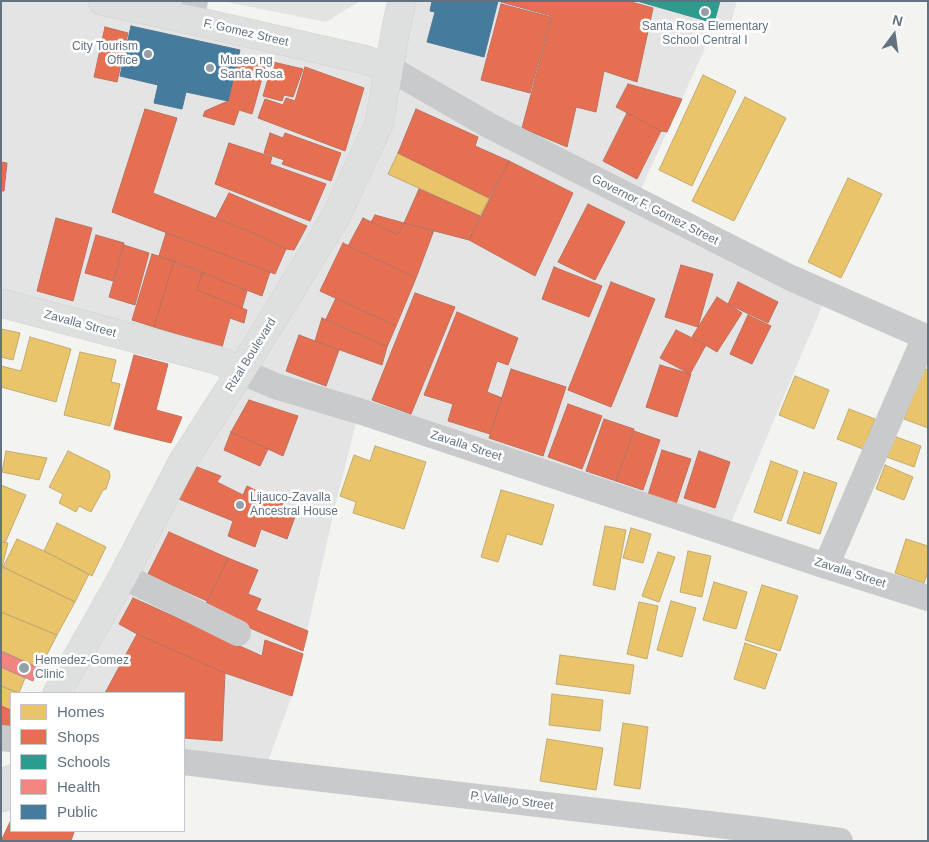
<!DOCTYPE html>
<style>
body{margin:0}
#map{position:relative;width:929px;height:842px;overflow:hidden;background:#f3f3f0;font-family:Arial,sans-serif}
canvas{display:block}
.frame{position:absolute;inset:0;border:2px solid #637280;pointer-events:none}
.legend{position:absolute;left:10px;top:692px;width:175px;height:140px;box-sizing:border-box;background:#fff;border:1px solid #c1c7cc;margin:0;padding:6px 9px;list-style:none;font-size:15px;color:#637280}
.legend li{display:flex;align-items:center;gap:10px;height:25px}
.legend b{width:25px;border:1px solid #c1c7cc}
.north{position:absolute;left:869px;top:10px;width:50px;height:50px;-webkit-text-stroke:4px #fff;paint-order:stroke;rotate:14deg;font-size:14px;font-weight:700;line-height:20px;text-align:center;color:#637280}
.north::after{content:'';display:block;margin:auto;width:18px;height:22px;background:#637280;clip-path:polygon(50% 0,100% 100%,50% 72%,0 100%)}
</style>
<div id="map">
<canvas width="929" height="842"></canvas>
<div class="frame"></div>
<ul class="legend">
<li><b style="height:14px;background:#e9c46a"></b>Homes</li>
<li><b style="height:14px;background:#e76f51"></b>Shops</li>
<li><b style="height:14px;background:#2a9d8f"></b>Schools</li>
<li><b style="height:14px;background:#f28482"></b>Health</li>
<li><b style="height:14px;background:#457b9d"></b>Public</li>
</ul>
<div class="north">N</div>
</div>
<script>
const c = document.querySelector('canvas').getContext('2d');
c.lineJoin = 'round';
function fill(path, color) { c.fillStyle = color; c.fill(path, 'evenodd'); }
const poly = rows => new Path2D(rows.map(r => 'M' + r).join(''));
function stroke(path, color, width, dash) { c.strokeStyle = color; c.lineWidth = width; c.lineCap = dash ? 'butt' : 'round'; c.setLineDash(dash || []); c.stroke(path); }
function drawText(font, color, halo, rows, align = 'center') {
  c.font = font + ' Arial,sans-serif'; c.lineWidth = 5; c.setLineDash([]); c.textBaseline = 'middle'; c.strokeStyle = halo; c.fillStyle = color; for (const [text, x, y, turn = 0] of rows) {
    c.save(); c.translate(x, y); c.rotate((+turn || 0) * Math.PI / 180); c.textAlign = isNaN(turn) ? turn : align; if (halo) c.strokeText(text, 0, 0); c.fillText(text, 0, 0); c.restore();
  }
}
const built = poly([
 [1,1,102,1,389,68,402,1,737,1,730,27,716,24,636,200,827,294,727,532,359,411,334,511,293,693,264,772,184,762,184,693,57,693,241,371,1,304]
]);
const green = poly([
 [221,1,360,1,326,22]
]);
const homes = poly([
 [703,75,736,91,692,186,659,170,703,75],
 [745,97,786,118,734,221,692,201,745,97],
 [398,153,489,198,480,216,388,174,398,153],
 [848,178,882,194,841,278,808,262,848,178],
 [1,329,20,333,13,360,1,357,1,329],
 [30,337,71,349,56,402,1,387,1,366,21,371,30,337],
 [80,352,116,360,111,382,120,384,110,426,64,415,80,352],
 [923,368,928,370,928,428,904,419,923,368],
 [795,376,829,390,814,429,779,415,795,376],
 [849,409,875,419,863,449,837,439,849,409],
 [891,435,921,446,914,467,884,456,891,435],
 [375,446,426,462,404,529,353,513,356,502,340,496,354,455,370,461,375,446],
 [6,451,47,458,39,480,2,472,6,451],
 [68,451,109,471,110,477,106,489,103,490,91,512,79,506,76,512,59,503,63,494,49,487,68,451],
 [771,461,798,471,781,521,754,512,771,461],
 [885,465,913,477,904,500,876,489,885,465],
 [804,472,837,483,820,534,787,523,804,472],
 [1,485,26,495,5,543,1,542,1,485],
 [501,490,554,505,542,545,507,534,498,562,481,557,501,490],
 [57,523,106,547,92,576,44,551,57,523],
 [605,526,626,530,615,590,593,585,605,526],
 [631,528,651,534,643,563,623,558,631,528],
 [17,539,44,551,89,574,75,602,3,567,17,539],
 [906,539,928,546,928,572,924,583,895,573,906,539],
 [1,542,8,543,1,571,1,542],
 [688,551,711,556,702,597,680,592,688,551],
 [658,552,675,557,659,602,642,596,658,552],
 [3,567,75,602,57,635,1,612,1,571,3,567],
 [714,582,747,592,736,629,703,620,714,582],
 [762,585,798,596,780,651,745,640,762,585],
 [671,601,696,608,682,657,657,650,671,601],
 [639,602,658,606,647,659,627,654,639,602],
 [1,612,57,635,40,668,1,651,1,612],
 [745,643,777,654,765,689,734,679,745,643],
 [560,655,634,665,630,694,556,684,560,655],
 [1,667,25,678,19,693,1,686,1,667],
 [1,686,19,693,11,693,11,710,1,706,1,686],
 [552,694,603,700,600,731,549,725,552,694],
 [623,723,648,727,640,789,614,785,623,723],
 [547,739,603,748,596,790,540,781,547,739]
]);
const shops = poly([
 [501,1,628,1,653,8,637,82,604,71,596,112,576,107,567,147,522,128,552,16,501,2,501,1],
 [501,4,551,17,530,93,481,80,501,4],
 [105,27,128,33,117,82,94,77,105,27],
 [238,58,266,64,252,114,239,110,234,125,203,116,205,111,228,101,238,58],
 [273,62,303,69,293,97,284,95,282,101,263,96,273,62],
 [305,67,364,88,345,151,258,118,265,99,283,105,286,98,295,101,305,67],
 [628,84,682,99,667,132,661,131,616,107,628,84],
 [145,109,177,118,153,193,260,236,286,249,275,274,112,212,145,109],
 [416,109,478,137,475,146,509,161,489,198,398,153,416,109],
 [627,113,661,131,637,179,603,161,627,113],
 [270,133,283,138,285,133,341,153,331,181,282,164,284,160,264,153,270,133],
 [229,143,272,157,270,164,326,184,310,221,215,184,229,143],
 [509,161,573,193,535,276,469,240,509,161],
 [1,162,7,163,4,191,1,191,1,162],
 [419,189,480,216,469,240,404,223,419,189],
 [229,193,307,226,294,250,286,249,260,236,216,218,229,193],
 [588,204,625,222,595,280,558,262,588,204],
 [375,215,404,223,398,235,371,222,375,215],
 [56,218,92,228,73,301,37,291,56,218],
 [363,218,398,235,404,223,434,230,416,278,348,246,363,218],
 [166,233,270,272,262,296,159,256,166,233],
 [96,235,124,243,113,281,85,273,96,235],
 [343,243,416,278,396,326,320,291,343,243],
 [124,245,149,253,135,305,109,297,124,245],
 [152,254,174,261,154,327,132,320,152,254],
 [174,261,202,272,197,290,247,310,244,323,230,318,222,347,154,327,174,261],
 [681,265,713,274,698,327,665,317,681,265],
 [554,267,602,286,589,317,542,299,554,267],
 [202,272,247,291,242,308,197,290,202,272],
 [611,282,655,299,611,407,568,390,611,282],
 [738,282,778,302,768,323,728,304,738,282],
 [415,293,455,307,411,414,372,400,415,293],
 [717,297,742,313,717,352,692,337,717,297],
 [336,298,396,326,387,347,326,319,336,298],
 [457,312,518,338,508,365,497,361,487,392,502,398,490,434,448,421,453,404,424,395,457,312],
 [748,315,771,326,752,364,730,354,748,315],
 [322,318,387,347,382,365,315,341,322,318],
 [676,330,706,345,690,374,660,358,676,330],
 [299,335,339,350,326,386,286,371,299,335],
 [134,355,168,364,156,410,182,417,171,443,114,429,134,355],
 [660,365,691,374,677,417,646,407,660,365],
 [511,369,566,387,543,456,489,438,511,369],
 [249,400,298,416,283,456,231,432,249,400],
 [568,404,602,416,582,469,548,457,568,404],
 [604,419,634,429,616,481,586,471,604,419],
 [634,431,660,440,643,490,616,481,634,431],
 [231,432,268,449,260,466,224,450,231,432],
 [662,450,691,459,676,504,648,495,662,450],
 [699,451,730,462,715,508,684,498,699,451],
 [197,467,221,476,217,482,243,495,247,486,297,511,287,539,261,529,255,547,228,536,233,521,179,499,197,467],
 [169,532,228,558,207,601,148,574,169,532],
 [228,558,258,570,248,594,261,599,256,610,308,631,303,651,204,608,228,558],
 [133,598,262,656,265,640,303,654,292,696,225,673,137,634,119,624,133,598],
 [137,634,225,673,222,741,184,738,184,693,105,693,137,634],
 [1,706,11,710,11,727,1,728,1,706],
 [11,820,11,831,70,831,74,832,71,841,1,841,11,820]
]);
const schools = poly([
 [637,1,720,1,714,23,637,1]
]);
const health = poly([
 [1,651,38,668,33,681,1,667,1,651]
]);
const public = poly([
 [432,1,498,1,484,57,427,42,435,12,430,11,432,1],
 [131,26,240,50,228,101,186,92,182,109,154,103,158,85,120,76,131,26]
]);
const minor = poly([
 [191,20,195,1],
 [389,68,490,126,791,278,928,338],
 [241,371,275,386,359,411,826,566,928,598],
 [826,566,925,337],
 [123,576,238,633],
 [1,738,11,739],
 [184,762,264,772,760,830,840,841]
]);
const major = poly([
 [102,1,191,20,366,60,389,68],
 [1,303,217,360,241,371],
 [57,693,123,576,183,461,241,371,335,218,379,124,396,28,402,1],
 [1,798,11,779]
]);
const markers = [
 [705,12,5,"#959fa7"],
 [148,54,5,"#959fa7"],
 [210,68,5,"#959fa7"],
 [240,505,5,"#959fa7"],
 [24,668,6,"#959fa7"]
];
const poiNames = [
 ["Santa Rosa Elementary",705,27,"center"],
 ["School Central I",705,41,"center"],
 ["City Tourism",138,47,"right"],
 ["Office",138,61,"right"],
 ["Museo ng",220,61],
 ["Santa Rosa",220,75],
 ["Lijauco-Zavalla",250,498],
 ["Ancestral House",250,512],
 ["Hemedez-Gomez",35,661],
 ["Clinic",35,675]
];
const streetNames = [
 ["F. Gomez Street",246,33,13],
 ["Governor F. Gomez Street",655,210,27],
 ["Zavalla Street",80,324,15],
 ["Rizal Boulevard",251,355,-58],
 ["Zavalla Street",466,446,18],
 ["Zavalla Street",850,573,18],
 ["P. Vallejo Street",512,801,7]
];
fill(built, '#e3e4e3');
fill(green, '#e2e5df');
fill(homes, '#e9c46a');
stroke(homes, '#c1ab71', 1);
fill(shops, '#e76f51');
stroke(shops, '#bf705f', 1);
fill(schools, '#2a9d8f');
stroke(schools, '#3b908a', 1);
fill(health, '#f28482');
stroke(health, '#c77f81', 1);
fill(public, '#457b9d');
stroke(public, '#4e7894', 1);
stroke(major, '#d1d1d1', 29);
stroke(minor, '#c8cacb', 26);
stroke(major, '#dedfdf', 28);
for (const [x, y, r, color] of markers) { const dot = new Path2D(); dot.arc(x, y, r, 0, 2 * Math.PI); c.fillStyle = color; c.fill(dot); stroke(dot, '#fff', 2); }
drawText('12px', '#637280', '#fff', poiNames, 'left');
drawText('12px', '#637280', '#fff', streetNames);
</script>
